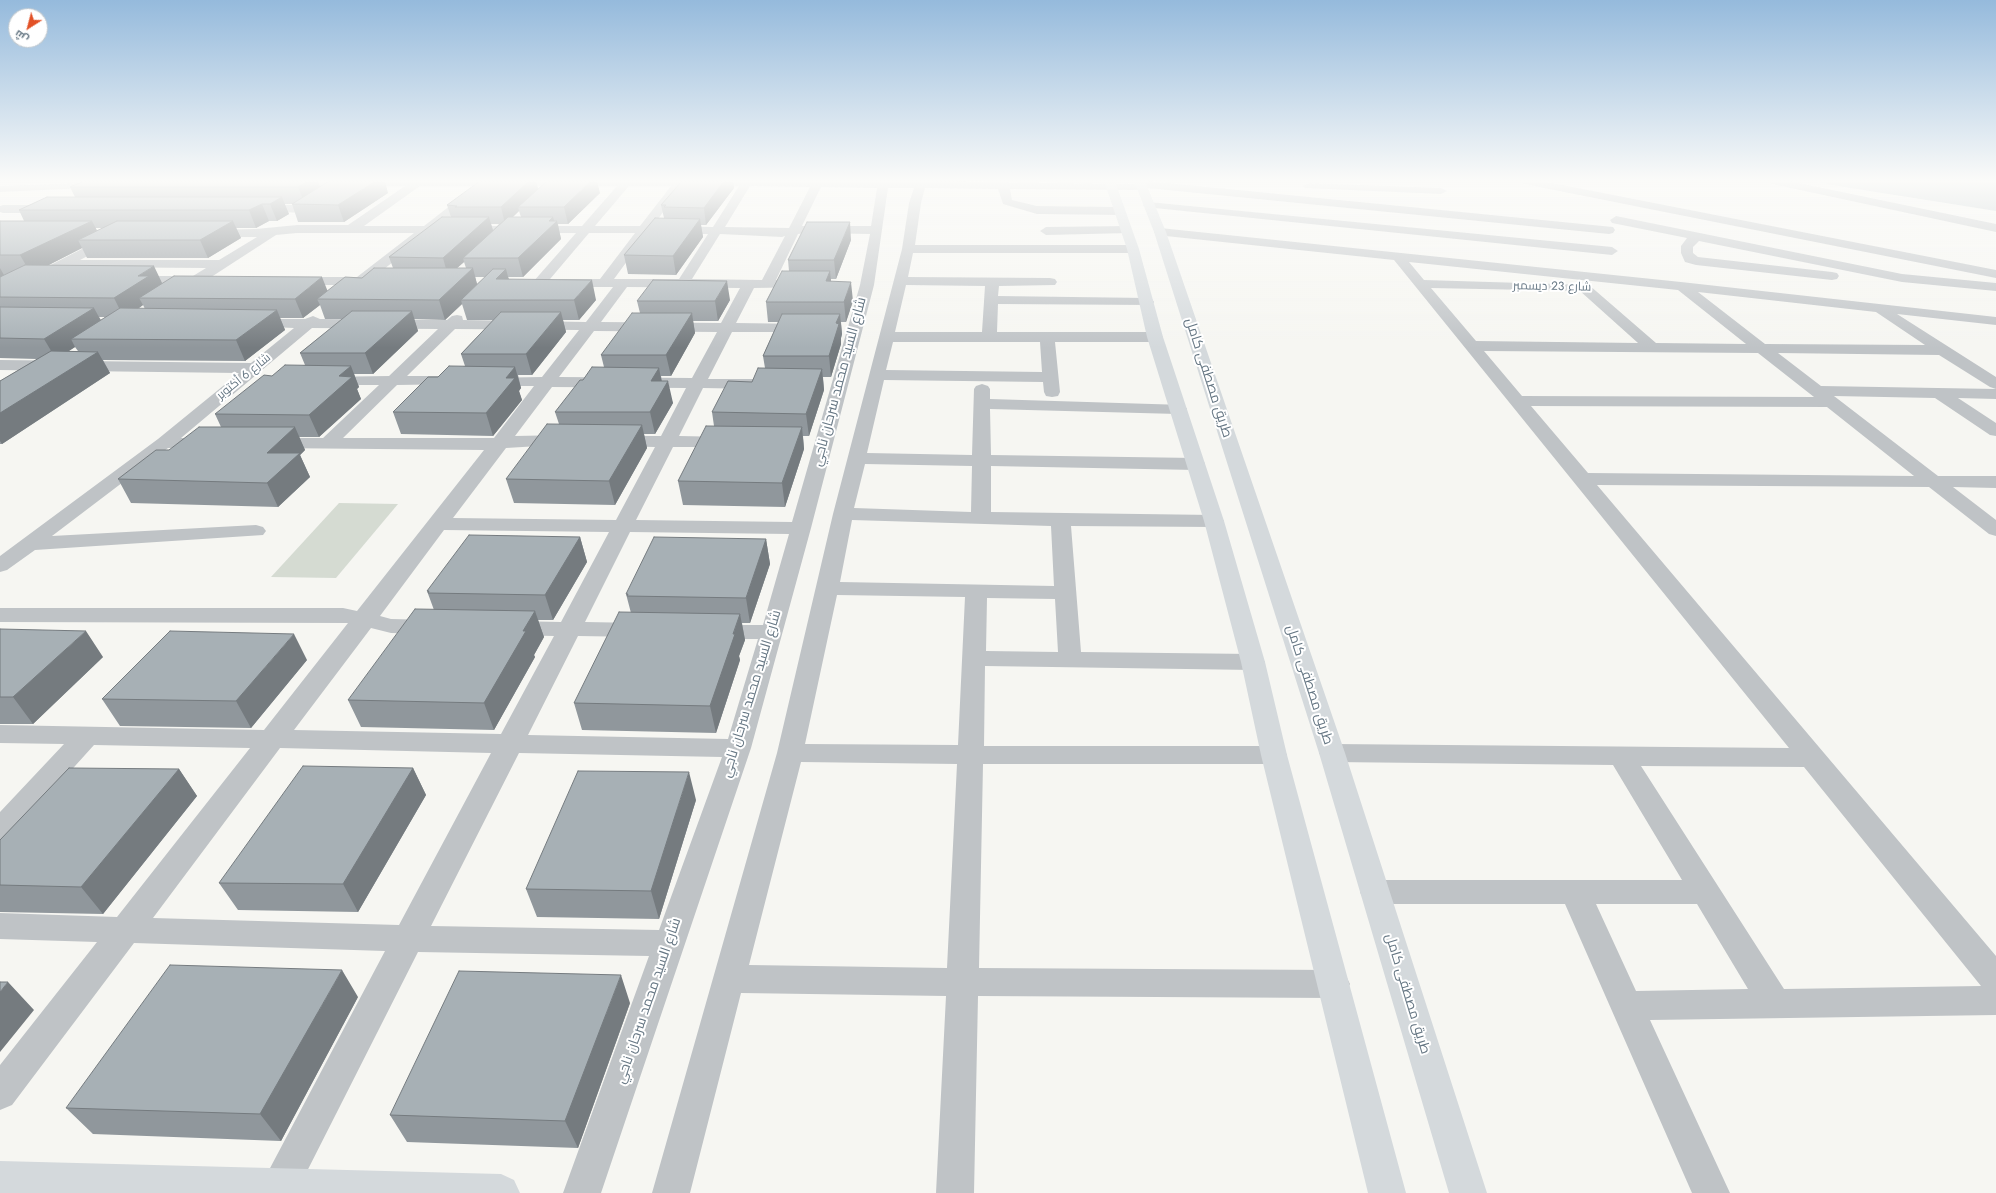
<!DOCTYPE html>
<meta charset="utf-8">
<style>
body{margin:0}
#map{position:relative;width:1996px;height:1193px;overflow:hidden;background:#f6f6f2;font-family:Jost,Cairo,sans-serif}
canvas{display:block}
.north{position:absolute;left:8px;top:8px;width:40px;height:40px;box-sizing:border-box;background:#fff;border:1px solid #c1c8cd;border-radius:50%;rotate:216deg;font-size:11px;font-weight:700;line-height:16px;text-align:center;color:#657683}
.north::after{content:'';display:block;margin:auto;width:14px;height:18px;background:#e25127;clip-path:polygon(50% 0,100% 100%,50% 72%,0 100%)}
</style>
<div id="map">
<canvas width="1996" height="1193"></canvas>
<div class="north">ش</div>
</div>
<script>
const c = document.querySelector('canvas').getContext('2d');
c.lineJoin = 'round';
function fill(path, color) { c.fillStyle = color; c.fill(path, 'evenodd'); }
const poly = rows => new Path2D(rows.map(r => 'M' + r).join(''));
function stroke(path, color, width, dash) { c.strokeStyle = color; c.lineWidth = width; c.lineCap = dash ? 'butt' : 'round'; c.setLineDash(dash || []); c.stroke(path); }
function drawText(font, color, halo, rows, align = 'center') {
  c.font = font + ' Jost,Cairo,sans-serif'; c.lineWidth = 4; c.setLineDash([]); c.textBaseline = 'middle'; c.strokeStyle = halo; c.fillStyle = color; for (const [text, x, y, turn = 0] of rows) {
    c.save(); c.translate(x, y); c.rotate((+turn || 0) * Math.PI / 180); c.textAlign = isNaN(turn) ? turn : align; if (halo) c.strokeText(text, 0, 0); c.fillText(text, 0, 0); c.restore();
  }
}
const green = poly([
 [339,503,398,504,336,578,271,577]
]);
const water = poly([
 [1812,181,1996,181,1996,211,1838,186]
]);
const minor = poly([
 [285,181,924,181,1135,184,1137,181,1147,181,1613,227,1615,230,1613,233,1609,234,1147,188,1142,190,1010,189,1012,200,1037,206,1119,207,1125,211,1119,215,1037,214,1003,204,998,189,925,188,921,203,915,245,1133,245,1139,249,1133,253,913,253,908,277,1050,278,1055,279,1057,282,1055,285,999,286,998,296,1147,298,1152,299,1154,302,1152,305,998,304,997,332,1155,332,1160,334,1163,337,1160,340,1155,342,1055,342,1060,392,1058,396,1052,397,1046,396,1044,392,1043,382,884,380,867,453,972,455,974,389,976,386,982,384,988,386,990,389,990,399,1184,405,1187,409,1184,413,1178,414,990,409,991,455,1196,458,1203,460,1205,464,1203,468,1196,470,991,466,991,512,1214,515,1221,517,1224,521,1221,525,1214,527,1071,526,1081,652,1253,654,1261,657,1265,662,1261,667,1253,670,985,666,984,746,1274,746,1283,748,1287,755,1283,762,1274,764,983,764,979,968,1334,970,1345,974,1350,984,1345,994,1334,998,978,996,974,1193,936,1193,946,996,741,993,690,1193,652,1193,777,753,833,514,902,249,909,203,914,188,888,188,874,285,811,528,751,748,601,1193,563,1193,649,956,418,952,296,1193,263,1193,260,1187,385,951,134,943,12,1105,0,1110,0,1065,97,942,0,939,0,913,117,917,250,748,94,745,10,838,0,841,0,812,64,744,0,743,0,725,264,730,348,623,0,622,0,608,343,608,357,611,484,450,271,448,265,447,262,443,265,439,271,438,323,438,379,385,327,385,321,383,319,380,321,377,389,376,438,329,312,328,181,438,215,439,218,443,215,447,168,448,52,536,256,525,263,527,266,531,263,535,35,550,7,570,0,572,0,556,158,439,239,373,0,370,0,360,251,363,294,328,248,326,246,323,248,320,253,319,305,319,313,316,320,319,447,320,452,316,457,315,462,316,463,320,586,322,613,287,562,287,557,286,555,283,557,280,562,279,600,279,635,233,589,233,545,285,540,286,535,285,533,282,576,233,429,233,373,278,376,281,374,284,364,285,354,290,349,289,348,285,294,285,289,284,287,281,289,278,294,277,357,277,414,233,297,233,276,235,202,283,185,291,180,290,178,287,180,284,132,284,127,283,125,280,127,277,132,276,193,276,206,268,66,267,0,300,0,291,107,236,115,236,117,239,115,242,80,260,219,260,257,237,208,237,204,236,202,233,204,230,256,229,297,225,348,225,405,186,289,186,285,185,285,181],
 [420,186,617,186,582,226,439,226,477,195,479,193,477,191,473,190,469,191,424,226,364,226,420,186],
 [629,186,671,186,640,226,595,226,629,186],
 [682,186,739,186,713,227,653,226,682,186],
 [750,186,810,187,789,228,725,227,750,186],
 [821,187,877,188,871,226,802,226,821,187],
 [808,233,870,234,860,285,792,522,636,520,673,447,728,447,734,446,737,442,734,438,728,437,679,436,703,388,756,389,762,387,764,384,762,381,756,379,708,379,732,332,805,332,810,331,812,328,810,325,805,324,736,323,754,288,810,287,812,284,810,281,805,280,776,280,798,234,808,233],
 [647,234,708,234,679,279,614,279,647,234],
 [720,234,782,237,785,236,762,280,692,279,720,234],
 [906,285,985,286,982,332,895,332,906,285],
 [627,287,740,288,721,323,601,322,627,287],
 [455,329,579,330,542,377,485,378,483,381,485,384,491,386,534,386,494,438,343,438,397,385,460,384,462,381,460,378,454,376,407,376,455,329],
 [594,331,717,332,692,378,559,377,594,331],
 [893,342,1040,342,1042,372,886,370,893,342],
 [552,387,686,388,661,436,615,436,609,437,606,441,609,445,615,446,655,447,616,520,453,518,506,448,572,444,575,440,572,436,566,435,515,436,552,387],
 [865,464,972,466,971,512,854,508,865,464],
 [852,520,1051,526,1054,586,840,582,852,520],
 [444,530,609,532,561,622,512,621,504,623,501,628,504,633,512,635,554,636,501,734,294,730,371,628,391,633,434,634,442,632,445,627,442,622,434,620,391,619,380,616,444,530],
 [630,532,789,534,763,625,714,625,706,627,703,632,706,637,714,639,758,639,728,739,528,735,578,636,640,637,648,635,651,630,648,625,640,623,585,622,630,532],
 [837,595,965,597,958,745,805,744,837,595],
 [987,598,1055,599,1058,652,986,651,987,598],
 [280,748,491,753,399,925,153,918,280,748],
 [519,753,722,757,659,930,431,926,519,753],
 [801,762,957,764,947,968,749,965,801,762],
 [1519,181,1542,181,1996,270,1996,278,1524,184,1519,181],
 [1767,181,1789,181,1996,224,1996,232,1772,184,1767,181],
 [103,182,107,183,109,185,107,187,0,192,0,186,103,182],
 [1309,183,1441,188,1447,191,1441,194,1305,188,1303,186,1309,183],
 [1149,202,1612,247,1618,251,1612,255,1145,207,1143,205,1149,202],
 [3,205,51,205,57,209,51,213,3,213,0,212,0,206,3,205],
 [257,205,308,205,314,209,308,213,253,211,251,209,257,205],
 [1616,216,1902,274,1996,283,1996,291,1902,282,1699,241,1693,247,1693,253,1698,257,1832,272,1837,273,1839,276,1837,279,1832,280,1696,265,1685,262,1681,253,1681,246,1687,238,1612,223,1610,220,1616,216],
 [1126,226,1130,227,1132,230,1130,233,1046,235,1040,231,1046,227,1126,226],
 [1160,228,1681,282,1996,317,1996,325,1897,314,1996,377,1996,389,1990,387,1939,355,1778,353,1821,386,1996,389,1996,399,1958,398,1996,423,1996,436,1990,435,1935,398,1834,396,1938,476,1996,476,1996,488,1953,487,1996,520,1996,536,1989,534,1929,487,1597,485,1996,956,1996,1015,1650,1020,1730,1193,1692,1193,1565,904,1375,904,1364,901,1360,892,1364,883,1375,880,1682,880,1613,765,1332,762,1323,760,1319,753,1323,746,1332,744,1789,748,1394,260,1156,235,1154,232,1160,228],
 [1409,262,1678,290,1746,344,1656,343,1589,285,1424,280,1409,262],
 [1431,288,1580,291,1638,343,1476,341,1431,288],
 [1698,292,1876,312,1925,345,1765,344,1698,292],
 [1484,351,1758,353,1814,397,1522,396,1484,351],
 [1531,406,1827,407,1914,476,1588,473,1531,406],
 [1641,766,1804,767,1981,986,1784,989,1641,766],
 [1596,904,1697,904,1748,989,1636,991,1596,904]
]);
const major = poly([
 [1104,181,1115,181,1139,249,1163,337,1224,521,1265,662,1287,755,1406,1193,1368,1193,1261,755,1241,662,1204,521,1147,337,1127,249,1104,181],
 [1134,181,1145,181,1166,232,1345,753,1487,1193,1449,1193,1319,753,1154,232,1134,181],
 [0,1161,501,1174,514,1180,520,1193,0,1193,0,1161]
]);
const wall = poly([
 [318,181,320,187,388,193,344,222,298,222,292,204,293,204,284,204,289,214,277,221,269,221,256,228,236,228,241,238,208,258,87,258,82,248,47,266,162,283,327,291,362,278,393,268,389,257,451,217,447,205,536,181,538,189,600,193,568,224,558,224,561,239,523,277,508,277,509,279,596,300,579,320,563,320,566,332,532,375,518,375,521,388,519,391,522,400,493,436,401,434,393,412,438,377,465,366,461,354,493,320,467,320,462,304,445,320,414,319,418,331,373,374,354,374,359,387,357,389,361,399,319,437,299,437,305,450,300,455,310,477,278,507,131,503,118,479,169,450,221,427,215,414,272,376,305,365,300,353,342,319,325,319,320,305,303,318,280,318,285,330,245,361,103,360,110,373,2,444,0,444,0,381,37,359,0,358,0,221,24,221,19,210,75,197,70,187],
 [519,211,521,217,513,217],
 [491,224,499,224,493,230],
 [95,228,103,228,97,231],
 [464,262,466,268,457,268],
 [475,277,485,277,477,284],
 [143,305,145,309,138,309],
 [99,317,105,317,101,320],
 [75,347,78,351,69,351],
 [682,181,733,181,734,188,706,225,701,225,703,237,676,275,628,274,624,255,664,218,661,205],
 [851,240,836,279,831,279,831,281,853,301,846,322,841,322,842,334,841,338,841,344,831,377,823,377,824,390,809,436,803,436,804,449,785,507,683,505,678,481,714,426,712,412,752,382,765,368,763,356,778,322,768,322,766,302,789,271,788,260],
 [730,300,718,321,693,321,695,333,671,376,661,376,662,381,673,403,655,434,644,434,647,448,615,505,514,503,506,479,559,424,555,412,583,380,604,367,601,355,640,313,637,301],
 [580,537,587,562,553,620,538,620,544,637,534,655,535,657,494,730,361,727,348,700,434,610,427,591],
 [766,539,770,564,750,623,742,623,745,640,739,656,740,660,716,733,582,730,574,703,631,613,626,594],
 [0,629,103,657,33,724,0,724],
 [307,660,251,728,120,726,102,699],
 [413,768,426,795,358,912,238,910,219,883],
 [179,769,197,796,103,914,0,912,0,840],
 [696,800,659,919,537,917,526,889],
 [358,997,281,1141,93,1134,66,1108],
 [630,1003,578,1148,407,1142,390,1115]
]);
const shadedWall = poly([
 [308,181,318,181,322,193,305,204,298,187],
 [376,181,385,181,388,193,344,222,338,205],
 [529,181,536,181,539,193,518,207,519,211,505,224,501,207],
 [591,181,597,181,600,193,568,224,564,207],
 [724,181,733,181,734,188,706,225,704,208],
 [282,197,289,214,277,221,270,204],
 [262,204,269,221,256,228,249,210],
 [489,217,494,234,463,258,464,262,448,276,443,258],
 [553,217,555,223,557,221,561,239,523,277,518,258,549,221],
 [700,219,703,237,676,275,673,256],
 [92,221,101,238,78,240,82,248,31,274,20,255],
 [233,221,241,238,208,258,200,240],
 [850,222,851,240,836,279,834,260],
 [154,266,163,285,139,298,143,305,124,318,114,298,138,276],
 [0,268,9,284,0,290],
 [473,268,478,288,461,300,462,304,445,320,439,300],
 [506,269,511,288,496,279],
 [830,271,832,290,826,281],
 [322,277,330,297,317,299,320,305,303,318,295,299],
 [592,280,596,300,579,320,574,300],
 [727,281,730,300,718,321,715,301],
 [851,282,853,301,846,322,844,302],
 [94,308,105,328,71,339,75,347,56,359,44,339],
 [277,310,285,330,245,361,236,340],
 [412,311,418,331,373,374,365,353],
 [561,312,566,332,532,375,526,354],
 [692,313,695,333,671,376,666,355],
 [840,314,842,334,841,338,841,344,831,377,829,356,836,323],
 [98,352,110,373,2,444,0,441,0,413],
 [351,366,359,387,357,389,361,399,319,437,309,415,339,376],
 [515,367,521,388,519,391,522,400,493,436,486,413,506,378],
 [659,368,663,389,668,381,673,403,655,434,650,412,651,381],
 [822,369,824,390,809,436,806,414],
 [642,425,647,448,615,505,609,481],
 [295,427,305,450,300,455,310,477,278,507,267,483,267,453],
 [802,427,804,449,785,507,782,483],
 [580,537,587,562,553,620,545,595],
 [766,539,770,564,750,623,746,598],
 [535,611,544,637,534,655,535,657,494,730,484,703,523,631],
 [740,614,745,640,739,656,740,660,716,733,710,706],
 [86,631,103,657,33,724,13,697],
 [294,634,307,660,251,728,236,701],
 [413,768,426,795,358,912,343,884],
 [179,769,197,796,103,914,81,887],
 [689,772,696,800,659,919,651,891],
 [342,970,358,997,281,1141,260,1114],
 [621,975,630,1003,578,1148,565,1121],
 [8,982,34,1010,0,1052,0,992]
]);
const building = poly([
 [84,181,308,181,298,187,70,187,84,181],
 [329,181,376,181,338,205,292,204,329,181],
 [480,181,529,181,501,207,455,207,457,206,447,205,480,181],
 [547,181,591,181,564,207,518,207,547,181],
 [682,181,724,181,704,208,664,207,666,205,661,205,682,181],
 [47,197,282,197,270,204,262,204,249,210,19,210,47,197],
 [442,217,489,217,443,258,389,257,442,217],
 [508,217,553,217,549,221,557,221,518,258,463,258,508,217],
 [655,218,700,219,673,256,624,255,655,218],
 [0,221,92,221,20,255,0,255,0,221],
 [117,221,233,221,200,240,78,240,117,221],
 [807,222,850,222,834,260,788,260,807,222],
 [25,265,154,266,138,276,149,276,114,298,0,297,0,277,25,265],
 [374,268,473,268,439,300,317,299,345,277,362,278,374,268],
 [493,269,506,269,496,279,592,280,574,300,461,300,493,269],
 [782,271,830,271,826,281,851,282,844,302,766,302,782,271],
 [174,276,322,277,295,299,139,298,174,276],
 [653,280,727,281,715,301,637,301,653,280],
 [0,307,94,308,44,339,0,338,0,307],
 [120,308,277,310,236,340,71,339,120,308],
 [352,311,412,311,365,353,300,353,352,311],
 [501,312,561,312,526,354,461,354,501,312],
 [632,313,692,313,666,355,601,355,632,313],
 [782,314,840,314,836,323,839,324,829,356,763,356,782,314],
 [51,351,98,352,0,413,0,381,51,351],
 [285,365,351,366,339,376,352,377,309,415,215,414,264,375,272,376,285,365],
 [449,366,515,367,506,378,515,378,486,413,393,412,428,377,438,377,449,366],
 [592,367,659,368,651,381,668,381,650,412,555,412,580,380,583,380,592,367],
 [758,368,822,369,806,414,712,412,728,381,752,382,758,368],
 [547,424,642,425,609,481,506,479,547,424],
 [706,426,802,427,782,483,678,481,706,426],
 [199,427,295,427,267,453,300,453,267,483,118,479,156,450,169,450,199,427],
 [469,535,580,537,545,595,428,593,429,591,427,591,469,535],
 [654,537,766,539,746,598,627,596,628,594,626,594,654,537],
 [415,609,535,611,523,631,526,631,484,703,348,700,415,609],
 [619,612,740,614,733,634,735,634,710,706,574,703,619,612],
 [0,629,86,631,13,697,0,697,0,629],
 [170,631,294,634,236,701,102,699,170,631],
 [303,766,413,768,343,884,219,883,303,766],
 [69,768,179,769,81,887,0,885,0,840,69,768],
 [578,771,689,772,651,891,526,889,578,771],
 [170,965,342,970,260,1114,66,1108,170,965],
 [459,971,621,975,565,1121,390,1115,459,971],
 [0,982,8,982,0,992,0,982]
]);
const farStreetnames = [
 ["شارع 23 ديسمبر",1552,287,1],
 ["شارع 6 أكتوبر",244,377,-39]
];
const streetNames = [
 ["طريق مصطفى كامل",1208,378,72],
 ["شارع السيد محمد سرحان ناجي",840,382,-75],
 ["طريق مصطفى كامل",1309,685,72],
 ["شارع السيد محمد سرحان ناجي",752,694,-73],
 ["طريق مصطفى كامل",1407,994,73],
 ["شارع السيد محمد سرحان ناجي",649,1001,-71]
];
fill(green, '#d5dbd2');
fill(water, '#b9c4c9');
fill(minor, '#bfc3c6');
fill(major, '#d4d9dc');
fill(wall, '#90979c');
fill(shadedWall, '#757b7f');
fill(building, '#a7b0b5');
stroke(building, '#757b7f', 1);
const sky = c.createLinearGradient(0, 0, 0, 348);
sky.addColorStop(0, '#95badc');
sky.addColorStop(0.52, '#fbfbf9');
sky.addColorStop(1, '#fbfbf900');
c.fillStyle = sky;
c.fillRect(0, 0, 1996, 348);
drawText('12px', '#657683', '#fff', farStreetnames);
drawText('14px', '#657683', '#fff', streetNames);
</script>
